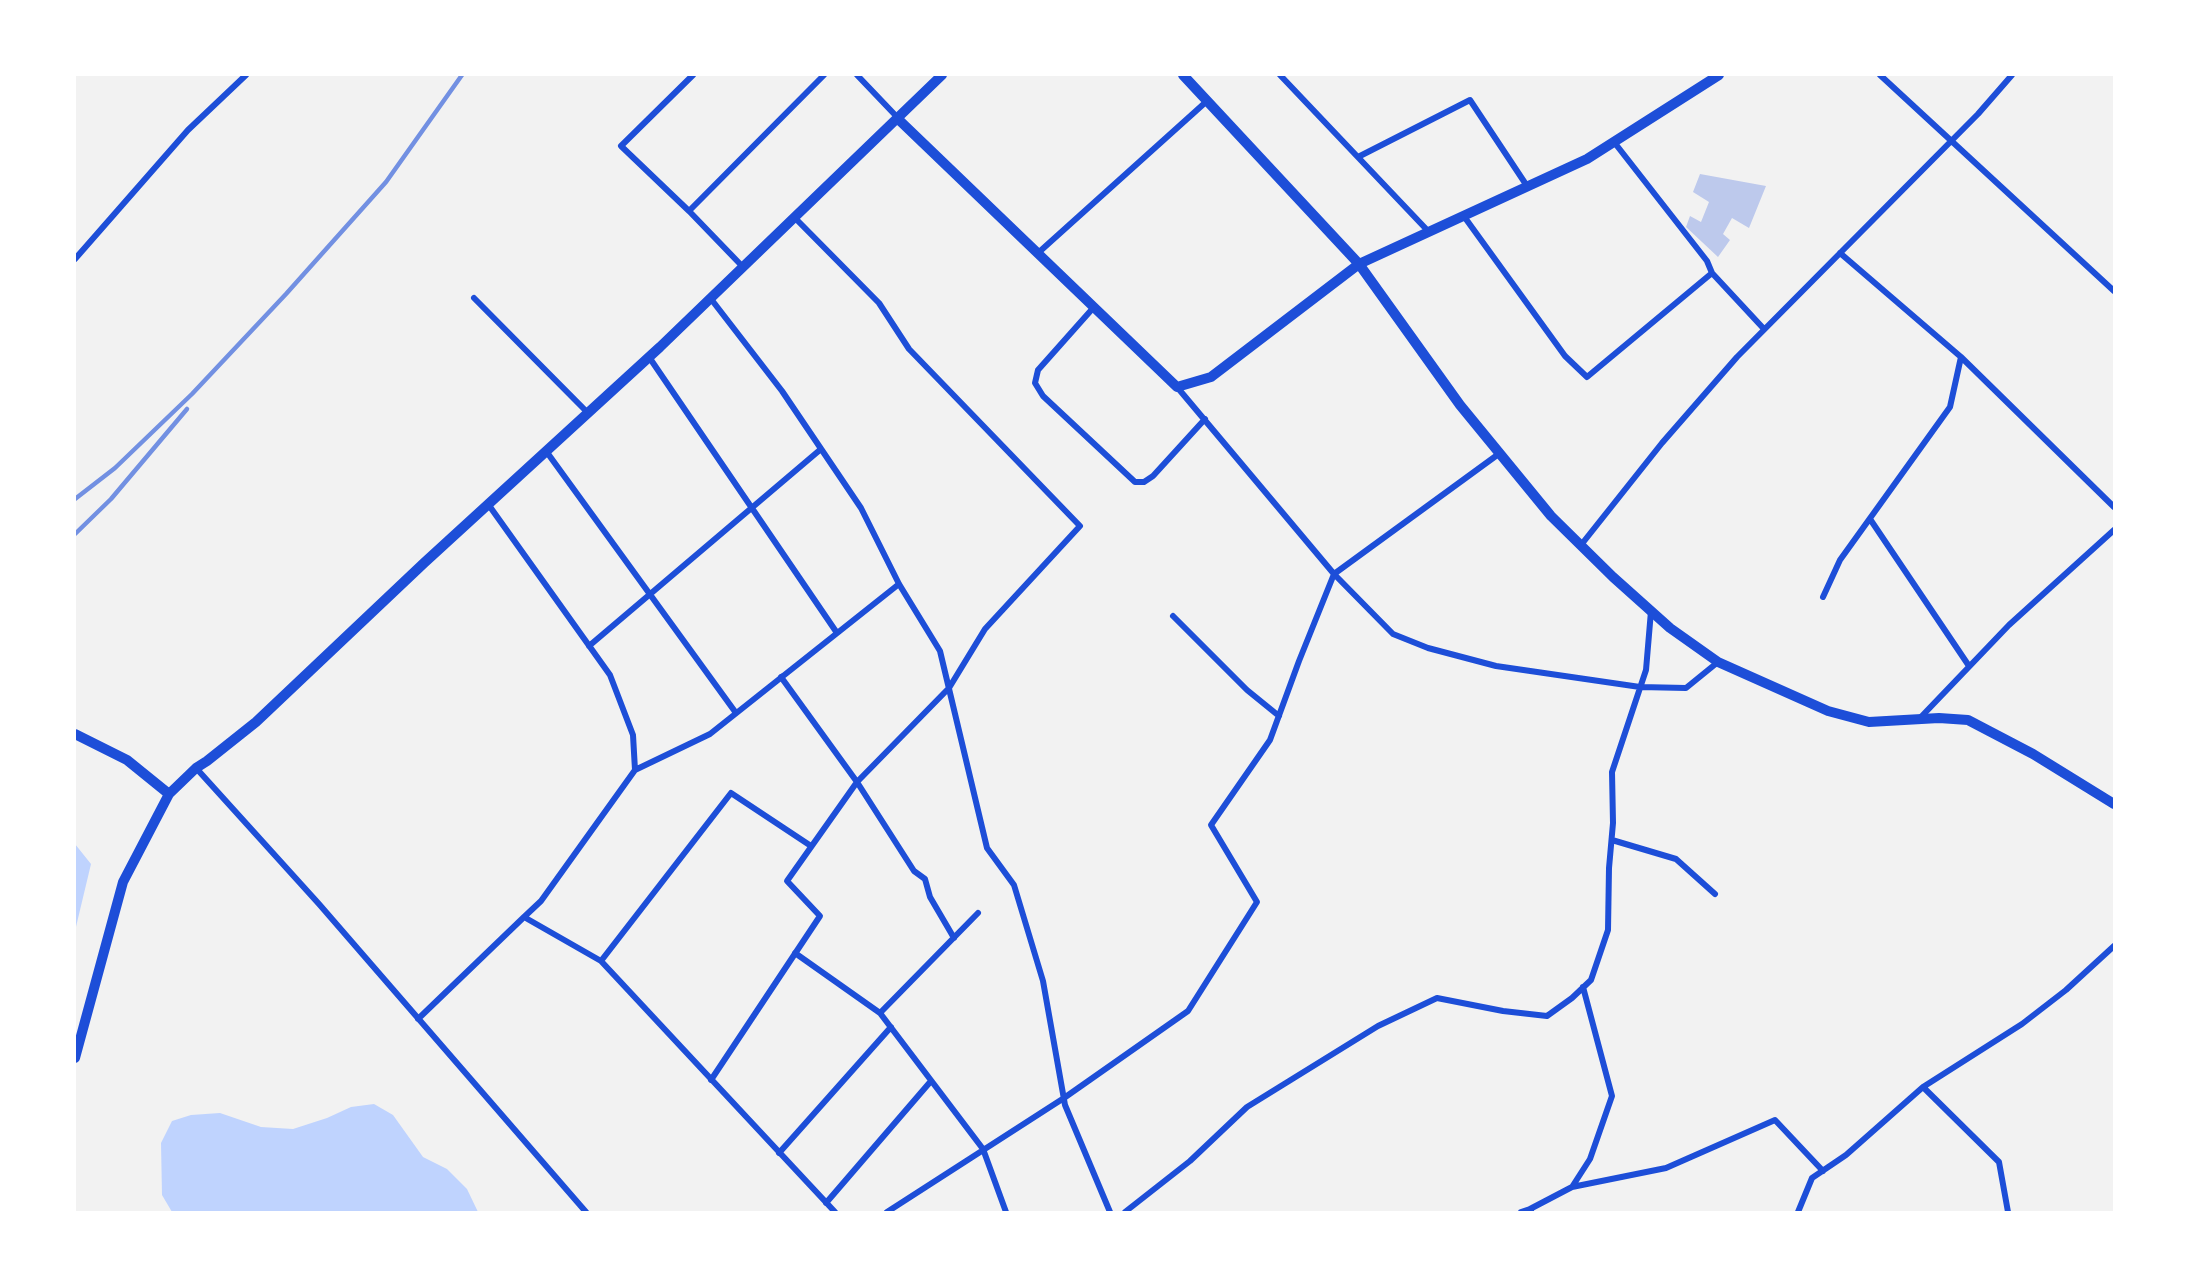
<!DOCTYPE html>
<style>
body{margin:0}
#map{position:relative;width:2189px;height:1287px;overflow:hidden;background:#f2f2f2;font-family:"DejaVu Sans",sans-serif}
canvas{display:block}
.frame{position:absolute;inset:0;border:76px solid #fff;pointer-events:none}
</style>
<div id="map">
<canvas width="2189" height="1287"></canvas>
<div class="frame"></div>
</div>
<script>
const c = document.querySelector('canvas').getContext('2d');
c.lineJoin = 'round';
function fill(path, color) { c.fillStyle = color; c.fill(path, 'evenodd'); }
const poly = rows => new Path2D(rows.map(r => 'M' + r).join(''));
function stroke(path, color, width, dash) { c.strokeStyle = color; c.lineWidth = width; c.lineCap = dash ? 'butt' : 'round'; c.setLineDash(dash || []); c.stroke(path); }
const water = poly([
 [75,844,91,864,75,931],
 [374,1104,393,1115,423,1157,447,1169,467,1189,478,1212,172,1212,162,1195,161,1143,172,1121,191,1115,220,1113,261,1127,293,1129,327,1118,351,1107]
]);
const building = poly([
 [1700,174,1766,186,1749,228,1732,218,1723,234,1730,240,1718,257,1686,227,1690,216,1701,222,1709,202,1693,192]
]);
const minor = poly([
 [693,75,621,146,689,211,743,267],
 [857,75,898,118],
 [1280,75,1428,231],
 [1880,75,2114,291],
 [1614,142,1707,261,1712,273,1764,329],
 [1358,157,1470,100,1527,186],
 [689,211,824,75],
 [1463,215,1565,356,1587,377,1712,273],
 [1038,253,1207,101],
 [1840,253,1961,357],
 [75,259,188,130,246,75],
 [474,298,588,413],
 [711,299,782,391,861,508,899,584,940,651,987,848,1014,885,1043,981,1065,1105,1110,1212],
 [1094,307,1038,370,1035,383,1043,396,1135,482,1144,482,1153,476,1205,419],
 [649,357,837,633],
 [546,451,736,713],
 [1500,453,1334,574,1393,634,1428,648,1496,666,1640,687,1686,688,1718,662],
 [488,504,610,675,633,735,635,770,541,901,524,917,601,961,835,1212],
 [1870,519,1969,666],
 [1581,545,1662,443,1737,357,1978,114,2012,75],
 [1823,597,1840,560,1950,407,1961,357,2114,507],
 [1173,616,1247,690,1279,716],
 [589,646,821,449],
 [781,677,857,782,914,871,925,879,930,897,954,938],
 [1920,718,2009,625,2114,530],
 [196,768,319,904,586,1212],
 [635,770,710,734,899,584],
 [1612,840,1676,859,1715,894],
 [978,913,880,1013,983,1149,1006,1212],
 [795,953,880,1013],
 [601,961,731,793,811,846],
 [418,1019,524,917],
 [711,1080,820,916,787,881,857,782,949,688,985,629,1080,526,909,349,879,303,795,218],
 [1923,1087,1999,1162,2008,1212],
 [779,1153,891,1027],
 [1572,1187,1666,1168,1775,1120,1823,1171],
 [826,1203,931,1081],
 [1530,1209,1572,1187,1590,1159,1612,1096,1583,987],
 [887,1212,1064,1098,1188,1011,1257,902,1211,825,1270,740,1299,661,1334,574,1177,387],
 [1125,1212,1190,1161,1247,1107,1378,1026,1437,998,1503,1011,1547,1016,1572,998,1591,980,1608,930,1609,868,1613,823,1612,772,1646,670,1651,611],
 [1521,1212,1530,1209,1531,1211],
 [1798,1212,1812,1178,1846,1155,1923,1087,2022,1024,2066,990,2114,946]
]);
const tertiary = poly([
 [1183,75,1359,264,1587,159,1719,75],
 [898,119,1177,387,1211,377,1359,264,1460,405,1551,516,1613,577,1670,628,1718,662,1828,711,1869,722,1939,718,1968,720,2033,754,2114,804],
 [75,734,127,760,169,794],
 [75,1058,123,882,169,794,196,768,207,761,256,722,424,563,660,347,942,75]
]);
const rail = poly([
 [75,499,115,468,192,394,286,294,386,182,462,75],
 [75,534,111,499,187,409]
]);
fill(water, '#bfd3fe');
fill(building, '#bdc9ec');
stroke(minor, '#1d4ed8', 6);
stroke(tertiary, '#1d4ed8', 10);
stroke(rail, '#7290e2', 4.5);
</script>
